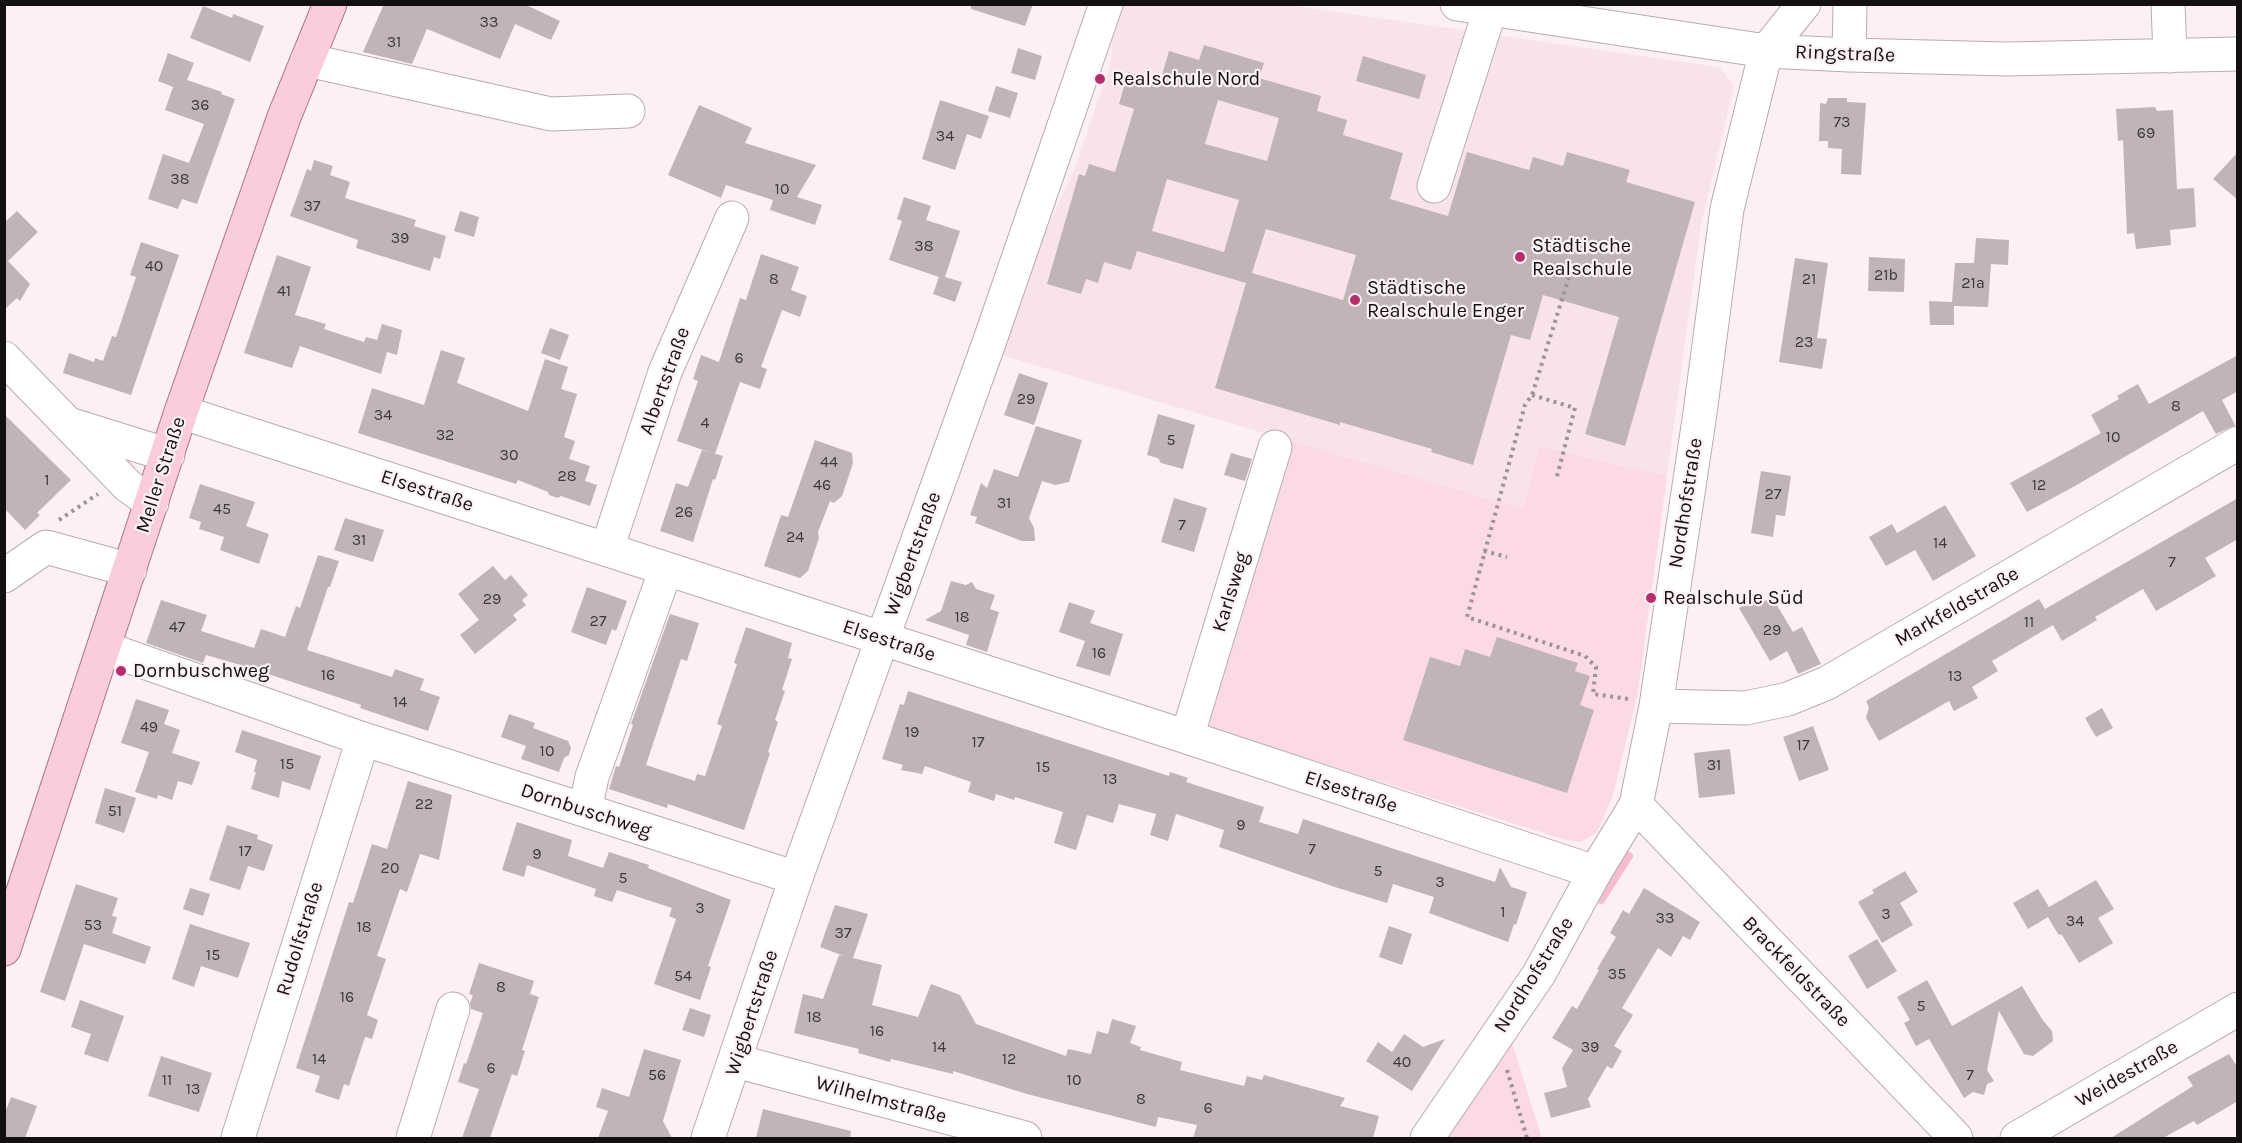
<!DOCTYPE html>
<meta charset="utf-8">
<style>
body{margin:0}
#map{position:relative;width:2242px;height:1143px;overflow:hidden;background:#fdf0f4;font-family:Karla,sans-serif}
canvas{display:block}
.frame{position:absolute;inset:0;border:6px solid #141011;pointer-events:none}
</style>
<div id="map">
<canvas width="2242" height="1143"></canvas>
<div class="frame"></div>
</div>
<script>
const c = document.querySelector('canvas').getContext('2d');
c.lineJoin = 'round';
function fill(path, color) { c.fillStyle = color; c.fill(path, 'evenodd'); }
const poly = rows => new Path2D(rows.map(r => 'M' + r).join(''));
function stroke(path, color, width, dash) { c.strokeStyle = color; c.lineWidth = width; c.lineCap = dash ? 'butt' : 'round'; c.setLineDash(dash || []); c.stroke(path); }
function drawText(font, color, halo, rows, align = 'center') {
  c.font = font + ' Karla,sans-serif'; c.lineWidth = 4.5; c.setLineDash([]); c.textBaseline = 'middle'; c.strokeStyle = halo; c.fillStyle = color; for (const [text, x, y, turn = 0] of rows) {
    c.save(); c.translate(x, y); c.rotate((+turn || 0) * Math.PI / 180); c.textAlign = isNaN(turn) ? turn : align; if (halo) c.strokeText(text, 0, 0); c.fillText(text, 0, 0); c.restore();
  }
}
const built = poly([
 [1124,5,1289,5,1719,67,1734,86,1701,225,1667,476,1539,446,1523,510,1001,355,1035,255,1074,170,1110,66,1113,37]
]);
const green = poly([
 [1291,441,1523,509,1539,446,1667,476,1638,692,1613,795,1597,833,1581,842,1566,840,1204,726],
 [1508,1030,1542,1138,1436,1138]
]);
const stream = poly([
 [1601,900,1629,856]
]);
const building = poly([
 [384,4,524,4,560,21,551,40,515,24,500,59,427,29,412,64,363,52],
 [971,4,1033,4,1025,26,971,9],
 [203,6,232,18,233,14,264,26,250,62,190,38],
 [1204,45,1264,63,1259,78,1321,96,1317,111,1347,120,1343,135,1403,153,1390,199,1448,216,1467,152,1529,170,1533,157,1563,166,1567,152,1630,170,1626,182,1695,202,1625,446,1585,434,1619,317,1543,295,1530,340,1511,335,1473,465,1431,452,1432,449,1340,422,1340,425,1215,388,1246,283,1137,251,1131,270,1104,262,1098,283,1086,279,1081,294,1047,284,1079,174,1085,176,1089,164,1115,172,1134,109,1119,104,1128,72,1160,82,1169,51,1199,60],
 [1218,100,1279,118,1267,161,1205,144],
 [1167,179,1239,200,1224,252,1152,231],
 [1266,229,1356,255,1343,300,1252,273],
 [1018,48,1042,56,1035,80,1011,73],
 [168,53,194,63,187,80,222,92,221,94,235,99,197,204,182,199,178,209,148,199,163,154,189,163,204,124,165,110,173,87,158,81],
 [1363,56,1426,75,1419,99,1356,81],
 [996,86,1018,93,1010,118,988,111],
 [1828,98,1847,98,1847,102,1866,103,1861,175,1841,174,1842,149,1828,148,1828,141,1819,141,1820,103,1826,104],
 [940,100,989,116,981,139,967,134,955,170,922,159],
 [699,105,752,128,745,143,816,165,797,197,822,205,815,225,770,210,773,200,726,185,721,198,668,175],
 [2155,107,2157,111,2173,110,2177,189,2194,188,2196,227,2170,230,2171,245,2136,249,2134,233,2127,234,2123,140,2118,141,2116,109],
 [2238,152,2238,200,2213,179],
 [314,160,333,166,330,175,350,182,345,198,416,220,414,226,446,236,440,259,434,257,430,271,356,248,358,240,290,216,307,169,311,171],
 [904,197,931,206,926,220,960,231,945,277,962,282,955,302,933,294,939,277,889,260,902,221,897,219],
 [17,211,38,232,8,261,30,284,20,301,17,298,4,310,4,223],
 [460,211,479,217,474,237,454,231],
 [1976,238,2009,240,2008,265,1991,264,1988,307,1954,306,1954,325,1930,325,1929,301,1952,302,1955,263,1974,263],
 [141,242,179,255,131,395,63,373,69,353,94,362,95,358,103,361,112,336,116,337,136,277,130,275],
 [761,254,799,267,791,290,807,296,800,317,782,310,761,367,767,369,760,389,740,382,715,454,677,441,698,381,693,379,701,355,719,362,740,298,746,300],
 [277,255,311,267,295,315,326,324,324,329,364,342,366,337,377,340,382,324,402,330,397,355,387,352,381,374,300,346,292,368,244,353],
 [1869,257,1905,259,1904,292,1868,291],
 [1795,258,1828,263,1817,338,1827,339,1822,369,1779,362],
 [550,328,569,335,560,360,541,353],
 [441,350,465,358,457,383,528,411,545,359,568,367,561,389,577,394,564,437,575,441,569,459,590,466,585,481,597,485,590,506,561,496,558,498,549,495,548,492,518,480,516,484,358,433,372,388,424,405],
 [2238,355,2238,391,2222,400,2235,425,2216,434,2203,411,2075,486,2027,512,2010,483,2101,433,2091,415,2119,399,2117,396,2138,384,2149,404],
 [1019,373,1048,383,1034,425,1004,415],
 [4,414,71,480,37,513,40,515,25,530,4,508],
 [1158,414,1195,425,1183,469,1161,463,1158,458,1147,455],
 [1036,426,1082,440,1069,482,1055,485,1042,481,1029,518,1034,528,1035,541,1022,541,975,523,977,517,970,515,981,483,987,488,994,469,1018,477],
 [815,440,852,453,853,463,842,496,834,503,830,501,818,532,819,538,808,571,800,578,764,566,781,515,788,517],
 [702,450,723,456,715,480,713,479,693,542,660,531,676,483,688,487],
 [1231,453,1252,459,1245,481,1224,475],
 [1761,471,1791,476,1785,516,1776,515,1773,537,1751,533],
 [200,484,255,502,246,526,269,534,259,564,220,550,224,537,199,529,201,522,189,518],
 [1174,498,1207,508,1194,552,1161,542],
 [2238,498,2238,539,2205,558,2216,576,2156,611,2143,589,2095,617,2097,620,2062,641,2053,625,1992,661,1998,671,1972,687,1978,698,1954,711,1949,701,1879,741,1866,718,1869,707,1866,701,2039,599,2045,609],
 [1945,505,1976,556,1933,581,1915,550,1886,566,1869,537,1892,524,1897,533],
 [345,518,384,530,373,562,334,550],
 [318,555,339,561,330,587,328,587,307,650,392,677,395,669,424,679,420,690,440,697,428,731,360,708,361,705,244,666,206,655,203,663,146,643,161,600,207,615,201,631,254,648,261,629,285,637,296,606,300,608],
 [493,566,505,580,511,575,528,595,522,600,526,605,513,615,517,620,475,654,460,635,479,620,458,594],
 [951,581,966,585,972,582,976,589,995,595,990,609,999,612,987,652,966,645,969,635,925,620,941,611],
 [587,587,627,601,616,631,612,629,606,645,571,632],
 [1759,596,1763,602,1772,597,1793,632,1802,627,1821,664,1798,674,1787,651,1770,661,1739,608],
 [1069,602,1095,611,1090,623,1123,634,1110,676,1076,666,1085,641,1059,632],
 [670,614,699,623,687,661,681,659,646,765,695,781,697,774,705,776,722,726,717,724,737,664,734,663,746,627,792,643,788,658,792,659,782,690,785,691,775,720,778,722,768,752,770,753,744,830,668,804,667,808,609,789,616,766,619,767,633,725,631,724],
 [1497,637,1578,663,1575,671,1590,676,1580,705,1594,710,1567,793,1403,740,1430,657,1460,666,1465,649,1490,657],
 [908,691,1169,776,1170,772,1188,778,1186,782,1264,807,1259,822,1298,834,1303,819,1495,882,1500,867,1511,887,1527,892,1516,925,1514,924,1508,942,1429,913,1434,897,1393,884,1387,903,1338,888,1219,847,1224,830,1176,814,1168,841,1150,835,1156,814,1119,804,1113,823,1087,815,1076,850,1054,843,1063,812,1015,797,1014,800,996,794,994,801,968,792,971,782,925,766,922,774,901,770,903,765,882,759,900,704,904,705],
 [136,699,169,710,164,724,180,730,172,753,200,762,192,785,178,781,172,800,158,795,157,799,135,792,149,752,121,743],
 [2102,708,2113,728,2096,737,2085,718],
 [509,714,535,723,533,728,568,741,571,748,569,755,564,758,559,772,521,759,526,746,501,737],
 [1813,726,1829,770,1799,781,1783,737],
 [242,730,321,756,310,790,282,781,279,798,251,789,256,772,254,772,257,760,235,752],
 [1730,749,1735,794,1699,798,1694,753],
 [408,781,452,795,439,860,420,854,407,892,400,889,377,956,386,959,367,1015,378,1020,372,1039,365,1037,349,1086,344,1084,339,1100,315,1092,320,1076,296,1068,349,902,353,903,372,844,387,849],
 [105,788,136,798,124,833,95,823],
 [517,822,572,840,568,856,603,868,609,852,649,865,648,868,731,900,708,966,711,967,700,1000,654,984,676,919,669,916,672,908,617,890,612,902,594,896,596,889,527,865,524,877,502,870],
 [227,825,258,835,257,839,273,845,264,871,248,866,240,890,209,880],
 [1905,871,1918,892,1900,903,1913,925,1882,943,1858,902,1874,893,1872,890],
 [2096,880,2114,909,2098,918,2113,943,2079,963,2062,935,2058,934,2048,917,2028,929,2013,903,2038,889,2049,907],
 [76,884,118,898,112,916,117,917,112,933,151,947,145,964,84,944,65,1001,40,992],
 [190,888,210,894,203,916,183,909],
 [1644,888,1700,922,1690,940,1683,936,1671,957,1658,948,1622,1008,1633,1015,1614,1046,1622,1051,1612,1069,1607,1066,1588,1099,1591,1107,1551,1118,1544,1093,1567,1087,1562,1068,1573,1050,1552,1038,1572,1006,1577,1009,1599,970,1597,969,1616,937,1610,933,1623,910,1629,914],
 [835,905,868,914,853,958,882,965,872,1005,918,1017,931,984,960,995,976,1024,1066,1056,1068,1049,1091,1054,1097,1031,1108,1034,1112,1019,1136,1026,1130,1043,1141,1047,1140,1050,1182,1062,1180,1070,1244,1086,1247,1076,1262,1080,1264,1075,1345,1098,1340,1106,1379,1116,1373,1138,1193,1138,1197,1125,1158,1117,1156,1127,1027,1094,953,1071,953,1074,891,1059,890,1062,858,1053,859,1049,794,1033,803,994,823,999,839,955,844,956,820,947],
 [190,924,250,943,238,978,201,966,194,987,172,979],
 [1389,926,1412,934,1402,965,1379,957],
 [1877,939,1897,971,1867,989,1848,956],
 [479,963,534,981,530,994,539,997,522,1050,525,1051,517,1076,512,1074,490,1138,462,1138,479,1089,458,1082,464,1063,466,1064,483,1013,471,1009,470,1003,473,995,469,994],
 [1927,980,1952,1026,2022,986,2042,1019,2052,1031,2053,1041,2033,1056,2024,1054,1999,1011,1987,1070,1994,1081,1987,1084,1984,1095,1973,1092,1964,1098,1929,1039,1916,1046,1904,1023,1910,1020,1897,997],
 [80,1000,124,1016,108,1062,84,1054,91,1034,71,1027],
 [690,1008,711,1015,704,1037,682,1030],
 [1404,1034,1423,1047,1445,1039,1412,1091,1366,1061,1378,1042,1392,1052],
 [644,1049,681,1060,663,1121,672,1138,598,1138,608,1111,596,1107,602,1088,629,1097],
 [2229,1054,2238,1068,2238,1101,2197,1125,2194,1121,2163,1138,2111,1138,2193,1086,2187,1077],
 [161,1056,212,1073,199,1112,148,1096],
 [11,1097,37,1106,25,1138,4,1138,4,1115],
 [763,1109,851,1131,850,1138,756,1138]
]);
const path = poly([
 [1569,277,1532,395,1525,405,1467,617,1585,656,1596,667,1593,694,1629,699],
 [1532,395,1575,408,1556,480],
 [59,520,98,494],
 [1484,551,1507,557],
 [1507,1070,1527,1138]
]);
const minor = poly([
 [1457,4,1766,51,1849,55,2007,59,2238,54],
 [2168,4,2170,56],
 [1849,55,1850,4],
 [307,60,551,114,628,111],
 [1434,186,1490,10],
 [4,358,128,486,152,503],
 [181,412,1187,737,1595,872],
 [72,425,168,455],
 [607,549,665,372,732,218],
 [4,576,46,547,130,570],
 [104,648,363,739,796,878],
 [1656,706,1746,708,1788,699,1827,683,2238,443],
 [1187,737,1275,447],
 [1636,805,1956,1138],
 [585,810,592,777,666,569],
 [736,1061,1025,1138],
 [238,1138,363,739],
 [413,1138,453,1009],
 [708,1138,796,878,990,340,1106,4],
 [1427,1138,1539,974,1595,872,1636,805,1656,706,1700,413,1727,209,1766,51,1804,4],
 [2017,1138,2238,1009]
]);
const major = poly([
 [4,949,181,412,284,117,330,4]
]);
const markers = [
 [1100,79,6,"#b62d6c"],
 [1520,257,6,"#b62d6c"],
 [1355,300,6,"#b62d6c"],
 [1651,598,6,"#b62d6c"],
 [121,671,6,"#b62d6c"]
];
const numberNames = [
 ["33",489,22],
 ["31",394,42],
 ["36",200,105],
 ["73",1842,122],
 ["69",2146,133],
 ["34",945,136],
 ["38",180,179],
 ["10",782,189],
 ["37",312,206],
 ["39",400,238],
 ["38",924,246],
 ["40",154,266],
 ["21b",1886,275],
 ["8",774,279],
 ["21",1809,279],
 ["21a",1973,283],
 ["41",284,291],
 ["23",1804,342],
 ["6",739,358],
 ["29",1026,399],
 ["8",2176,406],
 ["34",383,415],
 ["4",705,423],
 ["32",445,435],
 ["10",2113,437],
 ["5",1171,440],
 ["30",509,455],
 ["44",829,462],
 ["28",567,476],
 ["1",47,480],
 ["46",822,485],
 ["12",2039,485],
 ["27",1773,494],
 ["31",1004,503],
 ["45",222,509],
 ["26",684,512],
 ["7",1182,525],
 ["24",795,537],
 ["31",359,540],
 ["14",1940,543],
 ["7",2172,562],
 ["29",492,599],
 ["18",962,617],
 ["27",598,621],
 ["11",2029,622],
 ["47",177,627],
 ["29",1772,630],
 ["16",1099,653],
 ["16",328,675],
 ["13",1955,676],
 ["14",400,702],
 ["49",149,727],
 ["19",912,732],
 ["17",978,742],
 ["17",1803,745],
 ["10",547,751],
 ["15",287,764],
 ["31",1714,765],
 ["15",1043,767],
 ["13",1110,779],
 ["22",424,804],
 ["51",115,811],
 ["9",1241,825],
 ["7",1312,849],
 ["17",245,851],
 ["9",537,854],
 ["20",390,868],
 ["5",1378,871],
 ["5",623,878],
 ["3",1440,882],
 ["3",700,908],
 ["1",1503,912],
 ["3",1886,914],
 ["33",1665,918],
 ["34",2075,921],
 ["53",93,925],
 ["18",364,927],
 ["37",843,933],
 ["15",213,955],
 ["35",1617,974],
 ["54",683,976],
 ["8",501,987],
 ["16",347,997],
 ["5",1921,1006],
 ["18",814,1017],
 ["16",877,1031],
 ["14",939,1047],
 ["39",1590,1047],
 ["14",319,1059],
 ["12",1009,1059],
 ["40",1402,1062],
 ["6",491,1068],
 ["56",657,1075],
 ["7",1970,1075],
 ["11",167,1080],
 ["10",1074,1080],
 ["13",193,1089],
 ["8",1141,1099],
 ["6",1208,1108]
];
const streetNames = [
 ["Ringstraße",1845,54,2],
 ["Albertstraße",665,381,-70],
 ["Meller Straße",161,475,-72],
 ["Elsestraße",427,491,18],
 ["Nordhofstraße",1686,503,-81],
 ["Wigbertstraße",913,554,-70],
 ["Karlsweg",1231,592,-73],
 ["Markfeldstraße",1957,607,-30],
 ["Elsestraße",889,641,18],
 ["Elsestraße",1351,792,18],
 ["Dornbuschweg",586,811,18],
 ["Rudolfstraße",300,939,-73],
 ["Brackfeldstraße",1796,972,46],
 ["Nordhofstraße",1534,975,-58],
 ["Wigbertstraße",752,1013,-72],
 ["Weidestraße",2127,1074,-30],
 ["Wilhelmstraße",881,1100,15]
];
const poiNames = [
 ["Realschule Nord",1112,79],
 ["Städtische",1532,246],
 ["Realschule",1532,269],
 ["Städtische",1367,288],
 ["Realschule Enger",1367,311],
 ["Realschule Süd",1663,598],
 ["Dornbuschweg",133,671]
];
fill(built, '#f8e3ea');
fill(green, '#fcdae4');
stroke(stream, '#f6bccf', 8);
fill(building, '#c0b4b7');
stroke(minor, '#b8acaf', 35);
stroke(major, '#a87485', 35);
stroke(path, '#9c9396', 4, [3, 4.5]);
stroke(minor, '#fff', 33);
stroke(major, '#fbccdc', 33);
for (const [x, y, r, color] of markers) { const dot = new Path2D(); dot.arc(x, y, r, 0, 2 * Math.PI); c.fillStyle = color; c.fill(dot); stroke(dot, '#fdf0f4', 2); }
drawText('16px', '#3f393a', null, numberNames);
drawText('20px', '#141011', '#fdf0f4', streetNames);
drawText('20px', '#141011', '#fdf0f4', poiNames, 'left');
</script>
